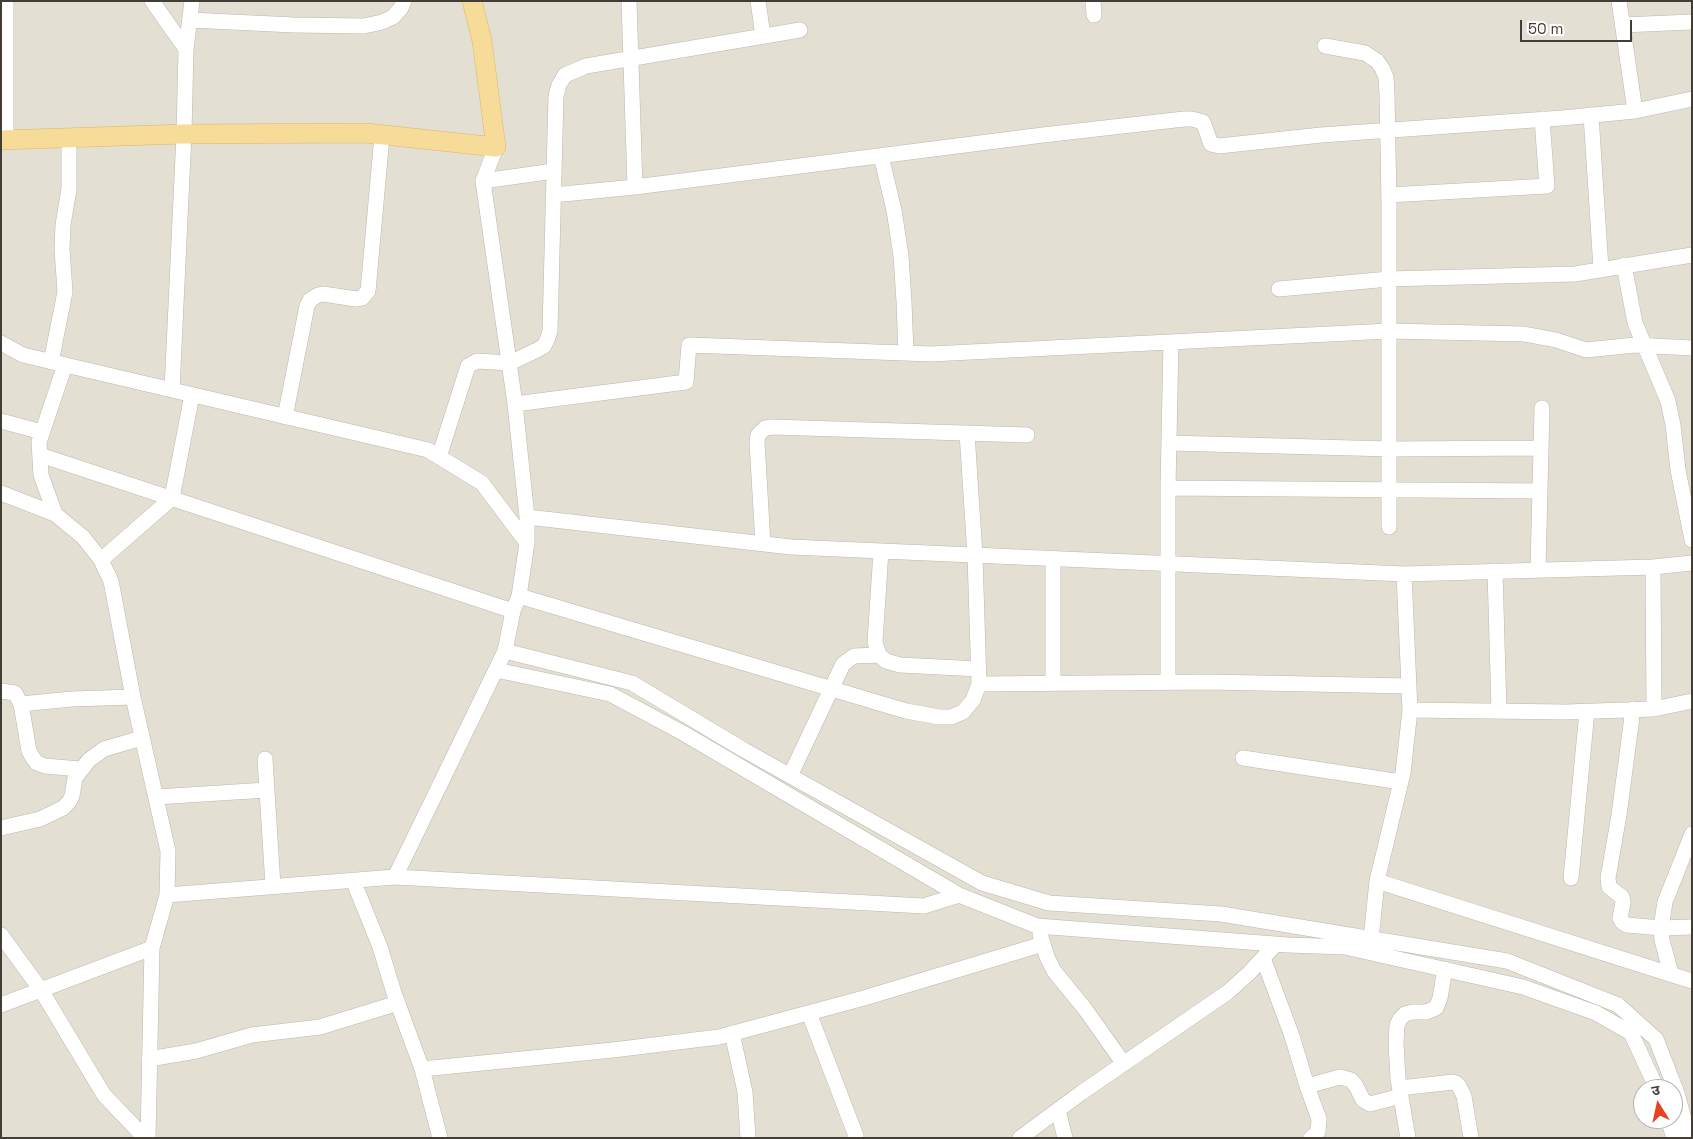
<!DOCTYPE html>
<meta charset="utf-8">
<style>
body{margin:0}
#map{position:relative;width:1693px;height:1139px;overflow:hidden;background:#f1ede4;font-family:"Space Grotesk","Noto Sans Devanagari",sans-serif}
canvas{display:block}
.frame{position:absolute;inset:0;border:2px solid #423d35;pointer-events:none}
.north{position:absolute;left:1633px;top:1079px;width:50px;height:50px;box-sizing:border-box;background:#fff;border:1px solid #b3b1ae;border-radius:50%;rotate:350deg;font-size:14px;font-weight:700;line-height:20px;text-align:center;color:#423d35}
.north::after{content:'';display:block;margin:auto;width:18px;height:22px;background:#e94223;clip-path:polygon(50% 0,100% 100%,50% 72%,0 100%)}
.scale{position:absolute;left:1520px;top:20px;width:112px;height:22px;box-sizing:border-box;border:2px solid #423d35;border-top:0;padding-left:6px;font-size:15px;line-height:18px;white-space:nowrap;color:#423d35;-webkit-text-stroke:4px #fff;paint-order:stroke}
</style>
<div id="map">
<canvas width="1693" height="1139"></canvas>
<div class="frame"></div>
<div class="north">उ</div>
<div class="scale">50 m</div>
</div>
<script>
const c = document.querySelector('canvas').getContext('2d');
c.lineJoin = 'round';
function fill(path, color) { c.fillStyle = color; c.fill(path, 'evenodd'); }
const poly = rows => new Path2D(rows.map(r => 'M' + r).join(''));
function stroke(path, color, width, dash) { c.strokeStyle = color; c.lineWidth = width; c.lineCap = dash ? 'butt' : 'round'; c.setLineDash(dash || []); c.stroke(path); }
const residential = poly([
 [1,1,1692,1,1692,1138,1,1138],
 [1643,1089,1673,1089,1673,1119,1643,1119]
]);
const minor = poly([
 [152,1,186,49],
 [629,1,635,187,1043,135,1184,119,1192,119,1203,122,1211,144,1219,146,1321,135,1562,118,1635,111,1692,99],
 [758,1,763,36],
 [1093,1,1094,15],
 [1619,1,1635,111],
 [190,20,294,25,364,26,382,22,393,17,401,8,404,1],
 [1622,25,1692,22],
 [1325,46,1365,53,1377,61,1382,68,1386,77,1387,94,1389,202,1389,527],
 [1591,115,1601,269],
 [6,140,6,1],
 [881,156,894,210,901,256,904,302,906,352],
 [483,181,554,171],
 [553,195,635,187],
 [1389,195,1547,186,1542,119],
 [1624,265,1635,323,1668,401,1673,425,1678,470,1692,540],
 [1279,289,1389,279,1575,274,1692,255],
 [1,343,23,355,428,450,482,483,527,543],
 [51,362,65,292,62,249,63,225,69,189,69,139],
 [172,390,184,134,186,49,192,1],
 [515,404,686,382,689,345,931,354,1389,331,1524,334,1556,340,1586,350,1635,345,1692,348],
 [285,417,307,306,310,300,318,295,323,294,356,299,362,298,368,291,382,136],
 [1,421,42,432],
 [967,433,975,555,979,684,1209,682,1409,686],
 [1169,443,1390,449,1541,448],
 [40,455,513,611],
 [439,457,468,366,477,361,510,363,537,350,544,346,547,340,550,331,556,96,559,85,565,75,586,66,800,30],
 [1168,488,1171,342],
 [1,493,55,514,83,537,101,560,111,581,133,697,168,851,167,895],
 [55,514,41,475,39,442,65,365],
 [527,517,791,547,1404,574,1653,567,1654,709],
 [763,544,757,442,758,435,765,428,772,427,1027,435],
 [881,551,875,642,879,655,886,661,900,665,979,669],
 [1053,559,1053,683],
 [101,560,172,498,192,395],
 [1653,567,1692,563],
 [1538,570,1542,408],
 [1495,571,1499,711],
 [1404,574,1410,710,1566,712,1654,709,1692,701],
 [519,596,906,711,939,717,951,717,963,712,973,700,979,684],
 [505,651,632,683,744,750,982,883,1049,903,1221,914,1507,961,1618,1005,1656,1039,1677,1093,1689,1138],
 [496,670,610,694,683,733,959,895,1037,926,1288,945,1345,947,1523,987,1596,1013,1631,1033,1657,1089],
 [1168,683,1168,488,1540,491],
 [1,691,15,693,21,704],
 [1633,709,1619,815,1608,878,1609,887,1622,897,1623,902,1620,918,1622,922,1627,925,1661,928,1665,902,1692,834],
 [1243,758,1401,782],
 [265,759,273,886],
 [80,769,45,766,37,763,33,758,29,751,21,704,72,699,133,697],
 [790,776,843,664,854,656,879,655],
 [156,797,267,790],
 [1,828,40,819,63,808,69,802,72,796,75,778,89,760,104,749,142,738],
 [395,877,505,651,513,611,519,596,527,543,527,517,515,404,483,181,496,147],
 [1571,878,1587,711],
 [353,880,380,947,394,993,422,1069,440,1138],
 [1377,881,1692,981],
 [1040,934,1047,957,1054,971,1085,1009,1124,1064],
 [1,935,41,990,104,1095,145,1138],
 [1371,939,1377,881,1403,773,1410,710],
 [1263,958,1292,1036,1307,1086,1340,1077,1351,1080,1356,1086,1363,1100,1370,1104,1401,1096],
 [1671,974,1662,940,1661,928,1692,927],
 [1,1005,152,948,167,895,395,877,924,906,959,895],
 [809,1013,856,1136],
 [732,1033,745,1092,748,1138],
 [149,1059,196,1051,252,1035,320,1027,398,1003],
 [422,1069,613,1050,719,1037,864,998,1043,944],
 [1307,1086,1319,1119,1318,1132,1311,1138],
 [1400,1088,1453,1082,1456,1083,1459,1086,1464,1096,1471,1138],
 [1058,1110,1065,1138],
 [1668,1119,1674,1138],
 [148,1138,152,948],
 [1020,1138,1081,1093,1228,992,1249,973,1276,944],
 [1408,1138,1398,1079,1396,1043,1397,1025,1400,1019,1405,1014,1413,1012,1426,1012,1436,1008,1440,998,1445,969]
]);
const major = poly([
 [1,140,184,134,366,133,496,147,482,41,472,1]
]);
fill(residential, '#e4dfd3');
stroke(minor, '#beb7ab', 16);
stroke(major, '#dab869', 20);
stroke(minor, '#fff', 15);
stroke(major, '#f6dc98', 19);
</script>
